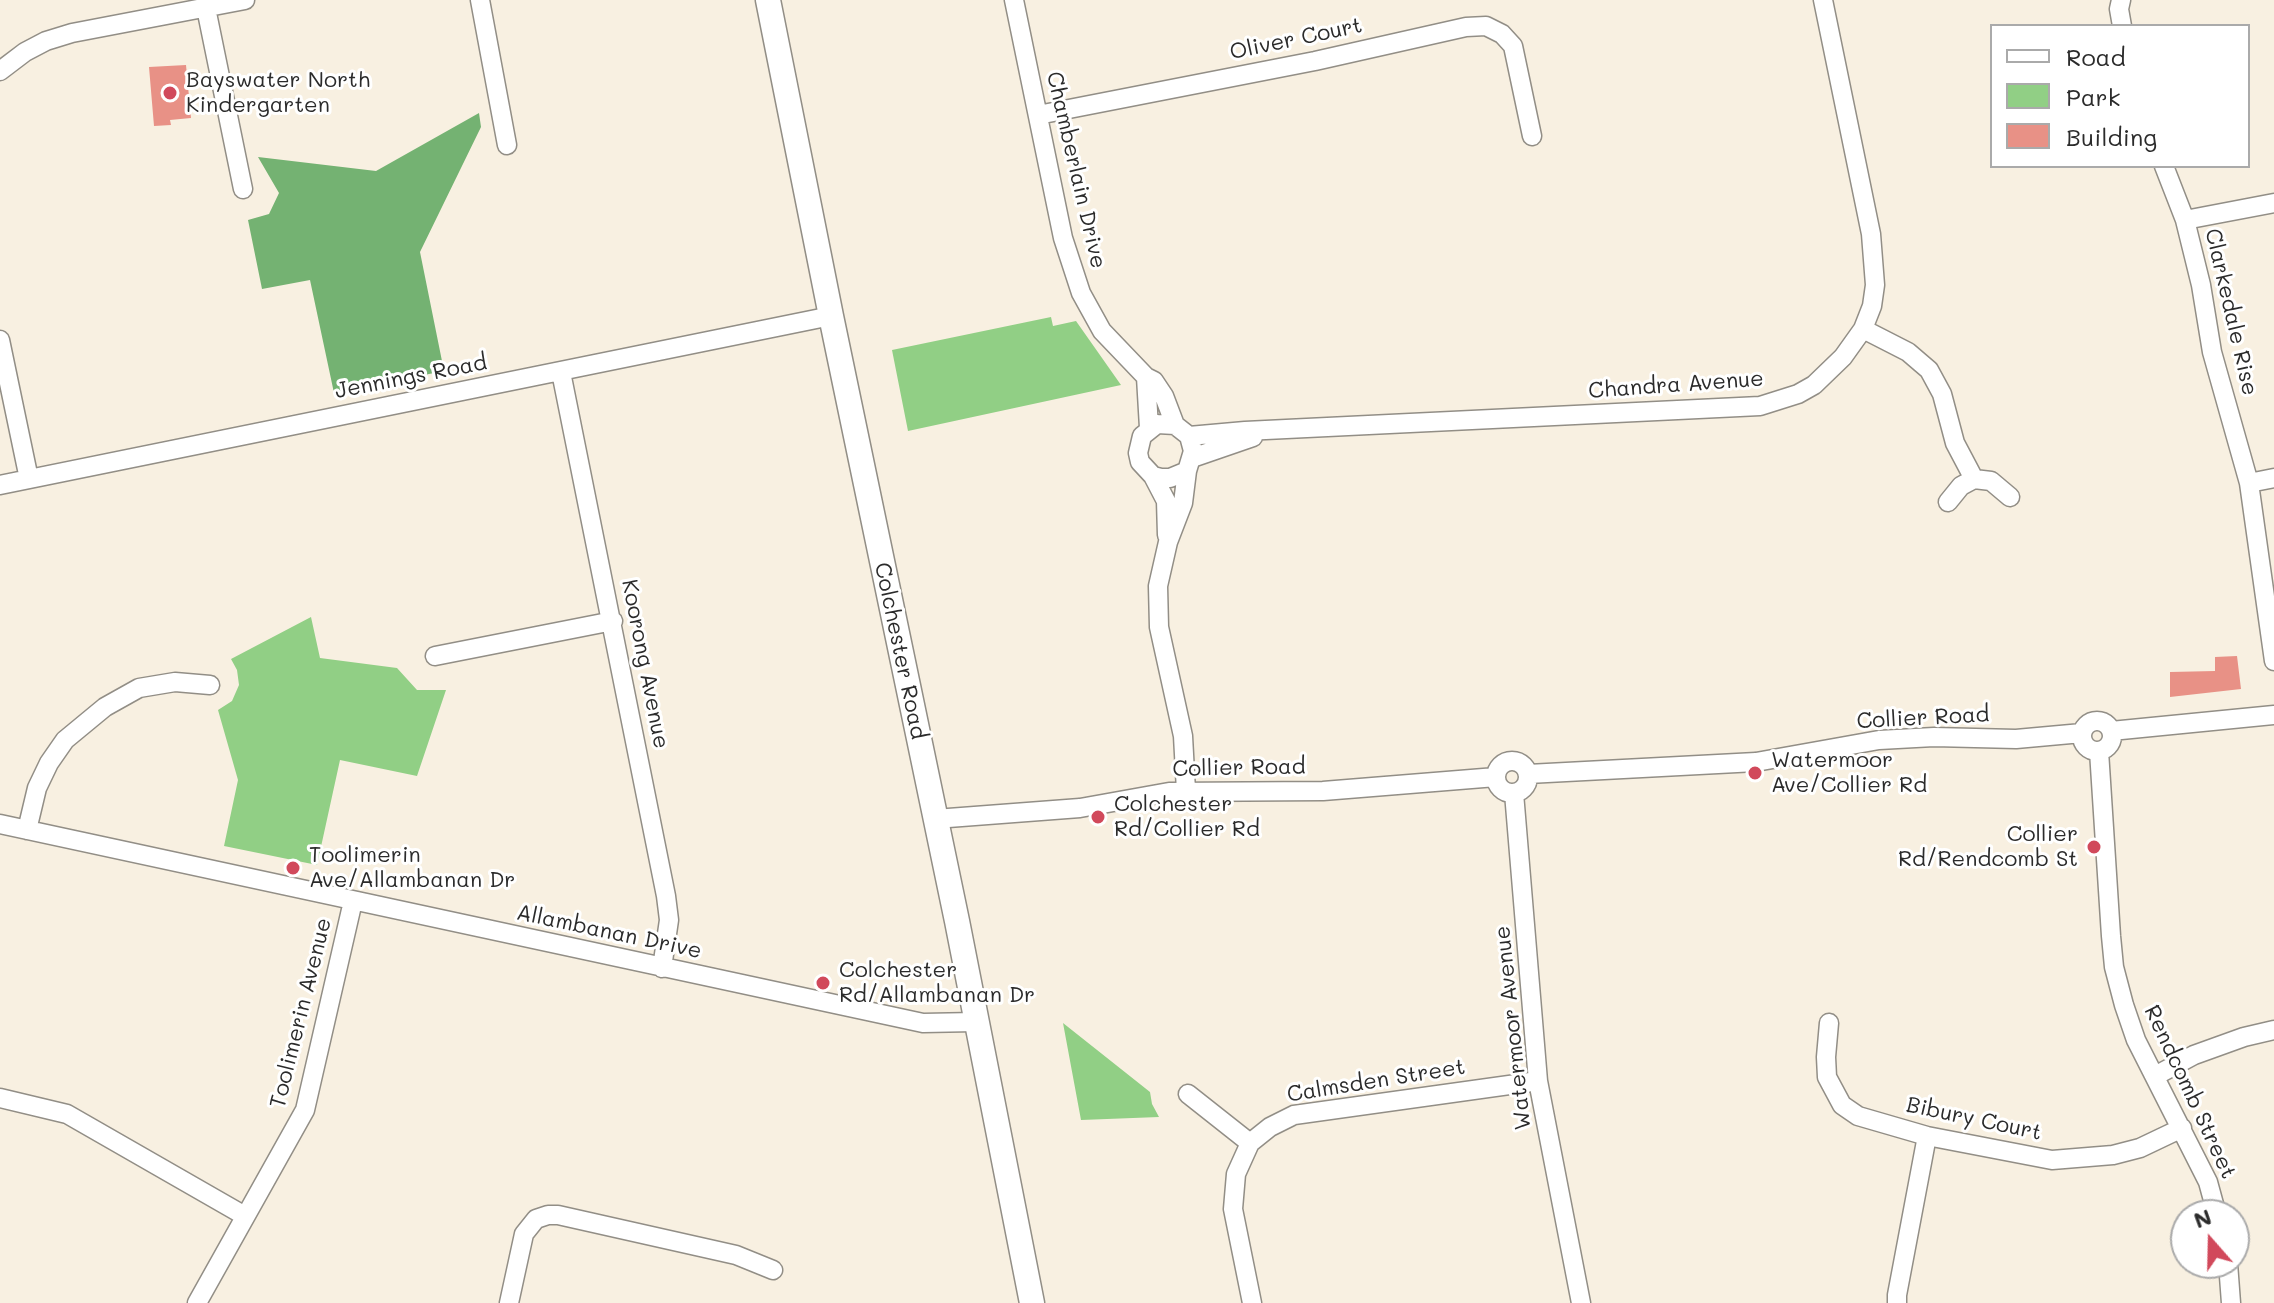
<!DOCTYPE html>
<style>
body{margin:0}
#map{position:relative;width:2274px;height:1303px;overflow:hidden;background:#f8f0e1;font-family:Mali,sans-serif}
canvas{display:block}
.legend{position:absolute;left:1990px;top:24px;width:260px;height:144px;box-sizing:border-box;background:#fff;border:2px solid #aaa;margin:0;padding:10px 14px;list-style:none;font-size:24px;color:#2b2b2b}
.legend li{display:flex;align-items:center;gap:16px;height:40px}
.legend b{width:40px;border:2px solid #aaa}
.north{position:absolute;left:2170px;top:1199px;width:80px;height:80px;box-sizing:border-box;background:#fff;border:2px solid #aaa;border-radius:50%;rotate:340deg;font-size:22px;font-weight:700;line-height:32px;text-align:center;color:#2b2b2b}
.north::after{content:'';display:block;margin:auto;width:28px;height:36px;background:#d1495b;clip-path:polygon(50% 0,100% 100%,50% 72%,0 100%)}
</style>
<div id="map">
<canvas width="2274" height="1303"></canvas>
<ul class="legend">
<li><b style="height:10px;background:#fff"></b>Road</li>
<li><b style="height:22px;background:#91cf85"></b>Park</li>
<li><b style="height:22px;background:#e89186"></b>Building</li>
</ul>
<div class="north">N</div>
</div>
<script>
const c = document.querySelector('canvas').getContext('2d');
c.lineJoin = 'round';
function fill(path, color) { c.fillStyle = color; c.fill(path, 'evenodd'); }
const poly = rows => new Path2D(rows.map(r => 'M' + r).join(''));
function stroke(path, color, width, dash) { c.strokeStyle = color; c.lineWidth = width; c.lineCap = dash ? 'butt' : 'round'; c.setLineDash(dash || []); c.stroke(path); }
function drawText(font, color, halo, rows, align = 'center') {
  c.font = font + ' Mali,sans-serif'; c.lineWidth = 6; c.setLineDash([]); c.textBaseline = 'middle'; c.strokeStyle = halo; c.fillStyle = color; for (const [text, x, y, turn = 0] of rows) {
    c.save(); c.translate(x, y); c.rotate((+turn || 0) * Math.PI / 180); c.textAlign = isNaN(turn) ? turn : align; if (halo) c.strokeText(text, 0, 0); c.fillText(text, 0, 0); c.restore();
  }
}
const green = poly([
 [1051,317,1053,326,1076,321,1121,385,908,431,892,350],
 [311,617,320,658,397,668,417,690,446,690,417,776,340,760,317,865,224,846,238,780,218,710,232,701,239,685,237,670,231,659],
 [1063,1023,1150,1092,1152,1104,1159,1117,1081,1120]
]);
const forest = poly([
 [479,113,481,127,420,252,444,371,334,393,310,280,262,289,248,220,269,214,279,193,258,157,376,171]
]);
const building = poly([
 [186,65,191,118,170,120,171,125,154,126,149,67],
 [2237,656,2241,689,2170,697,2170,672,2215,671,2215,657]
]);
const minor = poly([
 [480,0,507,145],
 [1014,0,1063,238,1081,293,1102,331,1146,377,1154,381,1164,396,1175,425],
 [2121,0,2119,9,2122,26],
 [206,8,243,189],
 [0,71,25,52,46,41,72,33,245,0],
 [1038,115,1315,61,1466,27,1486,26,1502,34,1513,46,1532,136],
 [2164,166,2185,220,2201,285,2212,352,2249,483,2274,661],
 [2185,220,2274,203],
 [1863,329,1908,352,1929,370,1942,394,1955,443,1974,479],
 [0,340,29,479],
 [561,372,666,896,669,920,662,968],
 [1146,377,1149,428],
 [1157,424,1175,425,1189,436,1193,451,1187,471,1170,478,1161,478,1153,476,1140,462,1138,453,1142,436,1157,424],
 [1189,436,1245,431,1760,406,1798,394,1814,385,1843,357,1863,329,1872,306,1875,285,1871,234,1823,0],
 [1192,458,1253,437],
 [1153,476,1166,501,1167,535],
 [2249,483,2274,478],
 [0,485,831,316],
 [1948,502,1961,486,1974,479,1991,481,2010,497],
 [435,656,613,621],
 '2082 736a15 15 0 1 1 30 0a15 15 0 1 1-30 0Z',
 [2111,731,2274,715],
 [2099,751,2111,936,2114,967,2124,1005,2136,1040,2208,1182,2217,1215],
 '1496 777a16 16 0 1 1 32 0a16 16 0 1 1-32 0Z',
 [1528,774,1756,762,1879,740,1934,737,2016,739,2082,733],
 [1186,791,1183,736,1159,627,1158,586,1168,542,1183,503,1187,471],
 [1514,793,1538,1081,1581,1303],
 [935,819,1080,808,1169,792,1323,791,1496,777],
 [0,824,923,1023,975,1022],
 [27,830,37,788,49,763,65,740,105,707,139,688,175,682,210,685],
 [1829,1023,1826,1057,1827,1077,1842,1105,1858,1116,1927,1136,2052,1160,2113,1155,2140,1148,2182,1128],
 [2155,1076,2194,1055,2244,1037,2274,1030],
 [1188,1094,1250,1143],
 [0,1098,67,1114,245,1216],
 [2228,1263,2231,1303],
 [197,1303,305,1110,353,901],
 [509,1303,524,1234,536,1219,548,1215,558,1215,736,1255,773,1270],
 [1252,1303,1233,1209,1236,1174,1250,1143,1270,1127,1294,1115,1538,1081],
 [1897,1303,1897,1295,1927,1136]
]);
const secondary = poly([
 [768,0,831,316,957,921,1032,1303]
]);
const markers = [
 [170,93,8,"#d1495b"],
 [1755,773,8,"#d1495b"],
 [1098,817,8,"#d1495b"],
 [2094,847,8,"#d1495b"],
 [293,868,8,"#d1495b"],
 [823,983,8,"#d1495b"]
];
const streetNames = [
 ["Oliver Court",1296,39,-12],
 ["Chamberlain Drive",1076,170,77],
 ["Clarkedale Rise",2231,312,77],
 ["Jennings Road",411,377,-11],
 ["Chandra Avenue",1676,385,-4],
 ["Colchester Road",900,651,78],
 ["Koorong Avenue",645,664,79],
 ["Collier Road",1923,718,-3],
 ["Collier Road",1239,768,-1],
 ["Allambanan Drive",609,932,12],
 ["Toolimerin Avenue",301,1013,-76],
 ["Watermoor Avenue",1513,1028,-96],
 ["Calmsden Street",1376,1081,-9],
 ["Rendcomb Street",2190,1092,65],
 ["Bibury Court",1974,1119,12]
];
const poiNames = [
 ["Bayswater North",186,80],
 ["Kindergarten",186,105],
 ["Watermoor",1771,760],
 ["Ave/Collier Rd",1771,785],
 ["Colchester",1114,804],
 ["Rd/Collier Rd",1114,829],
 ["Collier",2078,834,"right"],
 ["Rd/Rendcomb St",2078,859,"right"],
 ["Toolimerin",309,855],
 ["Ave/Allambanan Dr",309,880],
 ["Colchester",839,970],
 ["Rd/Allambanan Dr",839,995]
];
fill(green, '#91cf85');
fill(forest, '#74b272');
fill(building, '#e89186');
stroke(minor, '#928e86', 21);
stroke(secondary, '#928e86', 27);
stroke(minor, '#fff', 18);
stroke(secondary, '#fff', 24);
for (const [x, y, r, color] of markers) { const dot = new Path2D(); dot.arc(x, y, r, 0, 2 * Math.PI); c.fillStyle = color; c.fill(dot); stroke(dot, '#fff', 3); }
drawText('22px', '#2b2b2b', '#fff', streetNames);
drawText('22px', '#2b2b2b', '#fff', poiNames, 'left');
</script>
